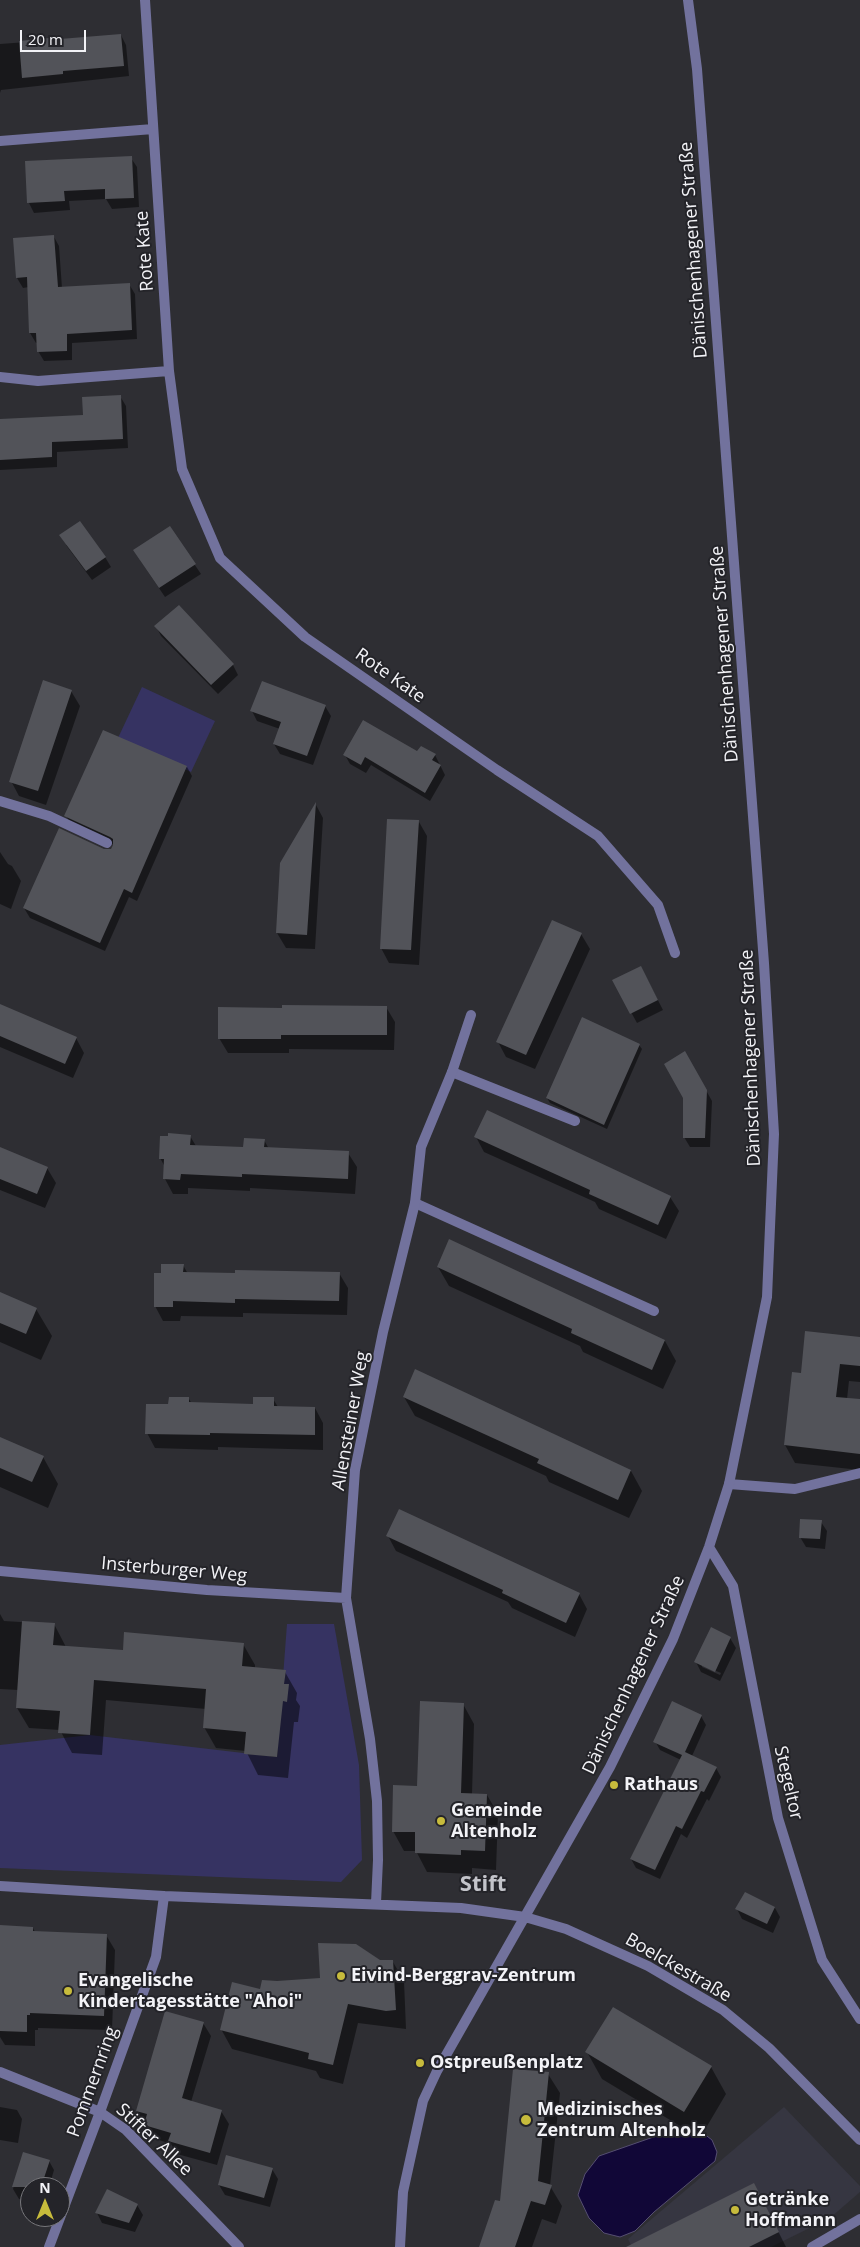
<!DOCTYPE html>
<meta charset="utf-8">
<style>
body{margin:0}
#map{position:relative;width:860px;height:2247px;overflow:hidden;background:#2e2e33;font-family:"Open Sans",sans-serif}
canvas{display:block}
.north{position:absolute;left:20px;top:2177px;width:50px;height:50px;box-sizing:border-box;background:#242429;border:1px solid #77777b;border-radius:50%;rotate:0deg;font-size:14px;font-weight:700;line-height:20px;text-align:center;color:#f3f3f7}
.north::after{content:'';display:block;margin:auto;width:18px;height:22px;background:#c7bb3c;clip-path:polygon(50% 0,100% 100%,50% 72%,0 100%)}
.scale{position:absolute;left:20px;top:30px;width:66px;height:22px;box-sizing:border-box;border:2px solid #f3f3f7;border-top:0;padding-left:6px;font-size:15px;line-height:18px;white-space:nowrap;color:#f3f3f7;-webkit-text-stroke:4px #242429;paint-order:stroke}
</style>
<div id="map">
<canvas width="860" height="2247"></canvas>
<div class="north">N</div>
<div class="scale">20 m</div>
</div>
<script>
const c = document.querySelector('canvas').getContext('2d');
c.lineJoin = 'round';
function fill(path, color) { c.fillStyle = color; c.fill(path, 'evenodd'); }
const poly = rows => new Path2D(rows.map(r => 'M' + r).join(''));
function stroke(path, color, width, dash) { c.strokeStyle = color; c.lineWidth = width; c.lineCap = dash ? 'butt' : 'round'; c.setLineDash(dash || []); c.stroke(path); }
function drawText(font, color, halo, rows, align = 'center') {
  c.font = font + ' "Open Sans",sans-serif'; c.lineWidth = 4; c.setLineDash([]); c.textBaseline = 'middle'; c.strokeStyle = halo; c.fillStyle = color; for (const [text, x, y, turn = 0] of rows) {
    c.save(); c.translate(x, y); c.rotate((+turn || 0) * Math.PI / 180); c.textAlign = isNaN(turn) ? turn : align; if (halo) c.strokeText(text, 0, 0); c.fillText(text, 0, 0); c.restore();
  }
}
const built = poly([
 [784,2107,860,2186,860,2192,830,2218,771,2247,632,2247,628,2239]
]);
const green = poly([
 [142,687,215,721,191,772,118,738],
 [287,1624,334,1624,359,1765,362,1860,341,1882,0,1868,0,1745,90,1735,277,1757]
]);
const water = poly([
 [685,2126,698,2129,712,2140,717,2152,715,2161,654,2212,635,2231,620,2237,604,2233,589,2218,578,2195,585,2174,599,2156,685,2126]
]);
const shadow = poly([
 [121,35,126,45,129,76,1,90,0,93,0,44],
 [131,158,137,167,139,207,112,209,106,199,69,201,70,210,34,213,29,203],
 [54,237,59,246,62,288,129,284,135,294,137,339,72,343,72,360,44,361,38,351,38,342,36,343,30,333,29,287,23,288,17,278],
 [120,396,126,406,128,448,57,452,57,467,0,470,0,420,84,416],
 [169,527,201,574,165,597,140,560],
 [66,545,105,557,111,567,92,580],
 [156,626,233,665,238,675,218,694,161,636],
 [71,691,80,706,46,805,19,796,11,781],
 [325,706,331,716,313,765,280,754,274,744,280,729,257,721,252,711],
 [418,753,435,755,445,775,430,801,371,765,366,773,350,764,345,755],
 [187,767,192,776,137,901,129,897,105,951,30,918,24,908,104,850,111,850,115,845,71,825,66,815],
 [316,805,323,818,315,949,286,948,277,933],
 [419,822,427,836,419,965,389,963,381,948],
 [0,852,8,864,12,866,21,881,11,909,0,904],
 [581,934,590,949,535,1069,506,1057,498,1042],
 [646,977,663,1010,637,1023,614,981],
 [0,1006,76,1038,84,1053,73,1078,0,1047],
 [386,1007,395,1022,394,1050,289,1049,289,1053,228,1053,219,1038,283,1009],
 [639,1045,642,1049,607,1129,550,1103,547,1098],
 [685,1053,712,1101,710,1147,690,1147,684,1137],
 [190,1136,196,1146,245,1149,264,1140,269,1149,348,1153,357,1167,355,1194,250,1188,250,1191,188,1188,188,1194,173,1194,165,1179,165,1167,160,1158],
 [476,1137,670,1197,679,1211,666,1239,599,1209,595,1202,484,1152],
 [0,1148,47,1168,56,1183,45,1208,0,1190],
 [450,1241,665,1341,676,1361,663,1389,583,1352,580,1346,449,1286,438,1267],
 [183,1265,188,1274,339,1273,348,1288,347,1315,243,1313,243,1317,181,1316,180,1321,163,1321,155,1306,162,1274],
 [0,1294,36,1309,52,1336,41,1360,0,1342],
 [860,1338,860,1382,849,1381,847,1399,860,1401,860,1470,795,1463,785,1445,802,1374],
 [416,1371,631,1471,642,1491,629,1518,549,1482,546,1476,415,1416,404,1397],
 [189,1399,192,1404,254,1405,273,1399,278,1407,315,1408,323,1423,323,1450,218,1447,218,1450,155,1448,147,1433],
 [0,1439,43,1457,58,1484,48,1508,0,1487],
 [821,1522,827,1531,825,1549,806,1547,800,1537],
 [388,1536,579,1594,587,1609,575,1637,512,1608,508,1602,396,1551],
 [0,1614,4,1621,54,1624,66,1647,124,1651,243,1644,255,1665,255,1669,285,1672,297,1693,296,1700,300,1706,298,1722,294,1722,288,1778,258,1775,246,1751,216,1748,204,1727,206,1709,106,1700,102,1755,72,1753,60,1730,29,1728,17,1708,18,1690,0,1689],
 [730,1638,736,1648,720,1681,701,1672,696,1662],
 [702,1665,721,1673,720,1675,702,1667],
 [463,1704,474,1724,472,1794,487,1795,498,1814,496,1870,472,1868,472,1874,427,1872,416,1851,404,1851,393,1831],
 [701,1716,706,1725,692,1756,716,1768,721,1777,709,1801,707,1799,687,1838,681,1834,660,1879,636,1868,631,1859,681,1760,660,1750,655,1741],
 [775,1908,780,1917,773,1933,742,1919,737,1909],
 [0,1927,33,1928,35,1932,106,1935,115,1950,112,2030,38,2028,38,2030,35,2030,35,2046,5,2045,0,2037],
 [380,1962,393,1962,404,1981,406,2029,358,2023,343,2084,320,2078,316,2071,232,2049,221,2029,261,1991,277,1983,321,1980],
 [203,2023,211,2036,191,2102,221,2111,229,2124,217,2165,177,2154,171,2144,153,2138,137,2111],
 [587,2052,711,2067,726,2094,700,2138,602,2079],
 [548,2074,560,2093,550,2186,562,2206,556,2224,542,2219,532,2247,480,2247,501,2203],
 [0,2107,17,2110,22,2119,18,2143,0,2140],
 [24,2153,49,2161,54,2170,49,2187,30,2187,30,2202,19,2199,13,2189],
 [272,2169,278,2179,270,2207,225,2195,219,2185],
 [762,2199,786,2247,644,2247],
 [137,2205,143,2215,135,2232,102,2223,97,2213]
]);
const building = poly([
 [121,34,124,66,63,71,63,74,22,78,19,41,59,37,60,39],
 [132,156,134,198,105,199,105,189,64,191,65,201,27,203,25,161],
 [54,235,58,287,130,283,132,330,67,334,67,351,37,352,36,333,29,333,27,277,16,278,13,238],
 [121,395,123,439,52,442,52,457,0,460,0,419,83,415,82,397],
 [80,521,106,557,86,571,59,535],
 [170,526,196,564,159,588,133,550],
 [179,605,234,664,211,685,154,626],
 [43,680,72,690,38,791,9,782],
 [262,681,326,705,307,756,273,744,281,722,250,711],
 [363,720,417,751,421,746,436,754,432,760,441,765,425,793,365,757,361,765,343,755],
 [103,730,187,766,132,893,124,889,100,943,23,908,59,828,104,849,111,849,113,845,113,839,110,837,64,816],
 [316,802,307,935,276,933,280,863],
 [387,819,419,820,411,950,380,949],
 [552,920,582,933,526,1055,496,1042],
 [641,966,658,1000,630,1014,612,980],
 [0,1004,77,1037,65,1064,0,1036],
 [282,1005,387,1006,387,1035,281,1035,281,1039,218,1039,218,1007,282,1008],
 [582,1017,640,1044,604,1125,546,1098],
 [685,1051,707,1090,705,1138,683,1138,683,1098,664,1064],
 [487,1110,671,1196,658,1225,589,1194,590,1190,474,1137],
 [168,1133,191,1135,190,1145,243,1147,244,1138,265,1139,264,1147,349,1151,348,1179,242,1174,242,1177,181,1174,180,1180,163,1179,164,1159,159,1159,160,1136,168,1136],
 [0,1147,48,1167,37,1194,0,1179],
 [449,1239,665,1340,652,1370,571,1333,572,1329,437,1267],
 [161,1264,184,1264,183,1272,235,1273,235,1270,340,1272,339,1301,235,1299,235,1303,173,1301,173,1307,154,1307,154,1273,161,1273],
 [0,1292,37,1308,26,1334,0,1323],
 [805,1331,860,1337,860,1366,840,1364,836,1397,860,1399,860,1454,784,1445,792,1372,801,1373],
 [415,1369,631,1470,618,1500,537,1463,539,1459,403,1397],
 [169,1397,189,1397,189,1402,253,1404,253,1397,274,1397,274,1406,315,1407,315,1435,210,1433,210,1435,145,1434,146,1404,168,1404],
 [0,1437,44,1456,32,1482,0,1468],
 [399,1509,580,1593,566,1623,502,1593,503,1590,386,1536],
 [800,1519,822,1520,820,1539,799,1538],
 [22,1621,55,1623,53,1645,123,1650,124,1632,244,1643,242,1666,286,1670,284,1684,289,1684,287,1702,283,1701,277,1757,244,1754,246,1732,203,1728,206,1689,94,1680,90,1735,58,1733,60,1711,16,1708],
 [711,1627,731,1637,715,1672,694,1662],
 [420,1701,464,1703,461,1793,487,1794,485,1851,461,1850,461,1855,415,1853,415,1832,392,1832,393,1785,417,1786],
 [672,1701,702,1715,685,1752,717,1767,704,1792,701,1791,682,1829,676,1826,655,1870,630,1859,682,1755,653,1742],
 [745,1892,775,1907,767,1924,735,1909],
 [0,1925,33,1927,33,1931,107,1934,104,2016,30,2013,30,2015,27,2015,27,2032,0,2031],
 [318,1943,356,1944,380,1960,393,1960,396,2010,386,2011,348,2004,333,2065,308,2059,309,2053,220,2030,232,1982,260,1989,262,1980,277,1981,320,1978],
 [613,2007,712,2066,684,2112,585,2052],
 [165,2011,204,2022,182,2098,222,2110,210,2153,168,2141,171,2133,144,2125,147,2114,136,2111],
 [513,2069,549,2072,538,2181,552,2185,545,2205,531,2201,515,2247,479,2247,495,2200,500,2201],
 [23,2152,50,2160,41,2187,12,2187],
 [226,2155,273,2168,264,2198,218,2185],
 [754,2183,779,2232,749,2247,626,2247],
 [107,2189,138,2204,129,2223,95,2213]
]);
const lane = poly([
 [0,801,49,816,107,843],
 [452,1072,575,1121],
 [415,1203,654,1311],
 [729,1484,795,1489,860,1473]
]);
const street = poly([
 [145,0,169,371,182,469,220,558,305,637,497,770,598,836,658,905,675,953],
 [0,141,153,129],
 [0,377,38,381,169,371],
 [709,1547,733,1586,778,1818,822,1960,860,2019],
 [0,1571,207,1590,346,1598],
 [0,1886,164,1896,461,1908,525,1917,566,1929,648,1966,723,2010,769,2048,860,2140],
 [376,1903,378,1860,377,1801,370,1739,346,1598,355,1470,383,1332,415,1203,421,1147,452,1072,471,1015],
 [0,2072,100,2112,126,2130,239,2247],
 [49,2247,100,2112,156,1957,164,1896],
 [400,2247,403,2192,423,2101,437,2071,610,1767,673,1639,709,1547,729,1484,767,1297,774,1134,764,963,697,69,688,0],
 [812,2247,860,2219]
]);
const markers = [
 [614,1785,5,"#c7bb3c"],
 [441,1821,5,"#c7bb3c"],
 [341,1976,5,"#c7bb3c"],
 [68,1991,5,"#c7bb3c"],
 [420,2063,5,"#c7bb3c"],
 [526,2120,6,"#c7bb3c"],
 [735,2210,5,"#c7bb3c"]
];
const streetNames = [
 ["Dänischenhagener Straße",694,250,-94],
 ["Rote Kate",145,251,-94],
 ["Dänischenhagener Straße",725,654,-94],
 ["Rote Kate",390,676,35],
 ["Dänischenhagener Straße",751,1058,-92],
 ["Allensteiner Weg",351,1421,-80],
 ["Insterburger Weg",174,1570,5],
 ["Dänischenhagener Straße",634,1675,-65],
 ["Stegeltor",788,1783,77],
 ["Boelckestraße",678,1968,30],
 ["Pommernring",93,2082,-70],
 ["Stifter Allee",154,2140,43]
];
const poiNames = [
 ["Rathaus",624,1785],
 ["Gemeinde",451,1811],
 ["Altenholz",451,1832],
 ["Eivind-Berggrav-Zentrum",351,1976],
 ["Evangelische",78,1981],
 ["Kindertagesstätte \"Ahoi\"",78,2002],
 ["Ostpreußenplatz",430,2063],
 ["Medizinisches",537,2110],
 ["Zentrum Altenholz",537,2131],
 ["Getränke",745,2200],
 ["Hoffmann",745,2221]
];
const districtNames = [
 ["Stift",483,1885]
];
fill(built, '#363641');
fill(green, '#363362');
fill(water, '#110737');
stroke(water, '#554e71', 1);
fill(shadow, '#0007');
fill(building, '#525359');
stroke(lane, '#72729d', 10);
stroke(street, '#72729d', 10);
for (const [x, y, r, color] of markers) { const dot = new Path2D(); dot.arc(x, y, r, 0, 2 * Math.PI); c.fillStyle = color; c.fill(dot); stroke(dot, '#242429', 2); }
drawText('18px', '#f3f3f7', '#242429', streetNames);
drawText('bold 18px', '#f3f3f7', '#242429', poiNames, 'left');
drawText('bold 22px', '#c3c4ca', '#242429', districtNames);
</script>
